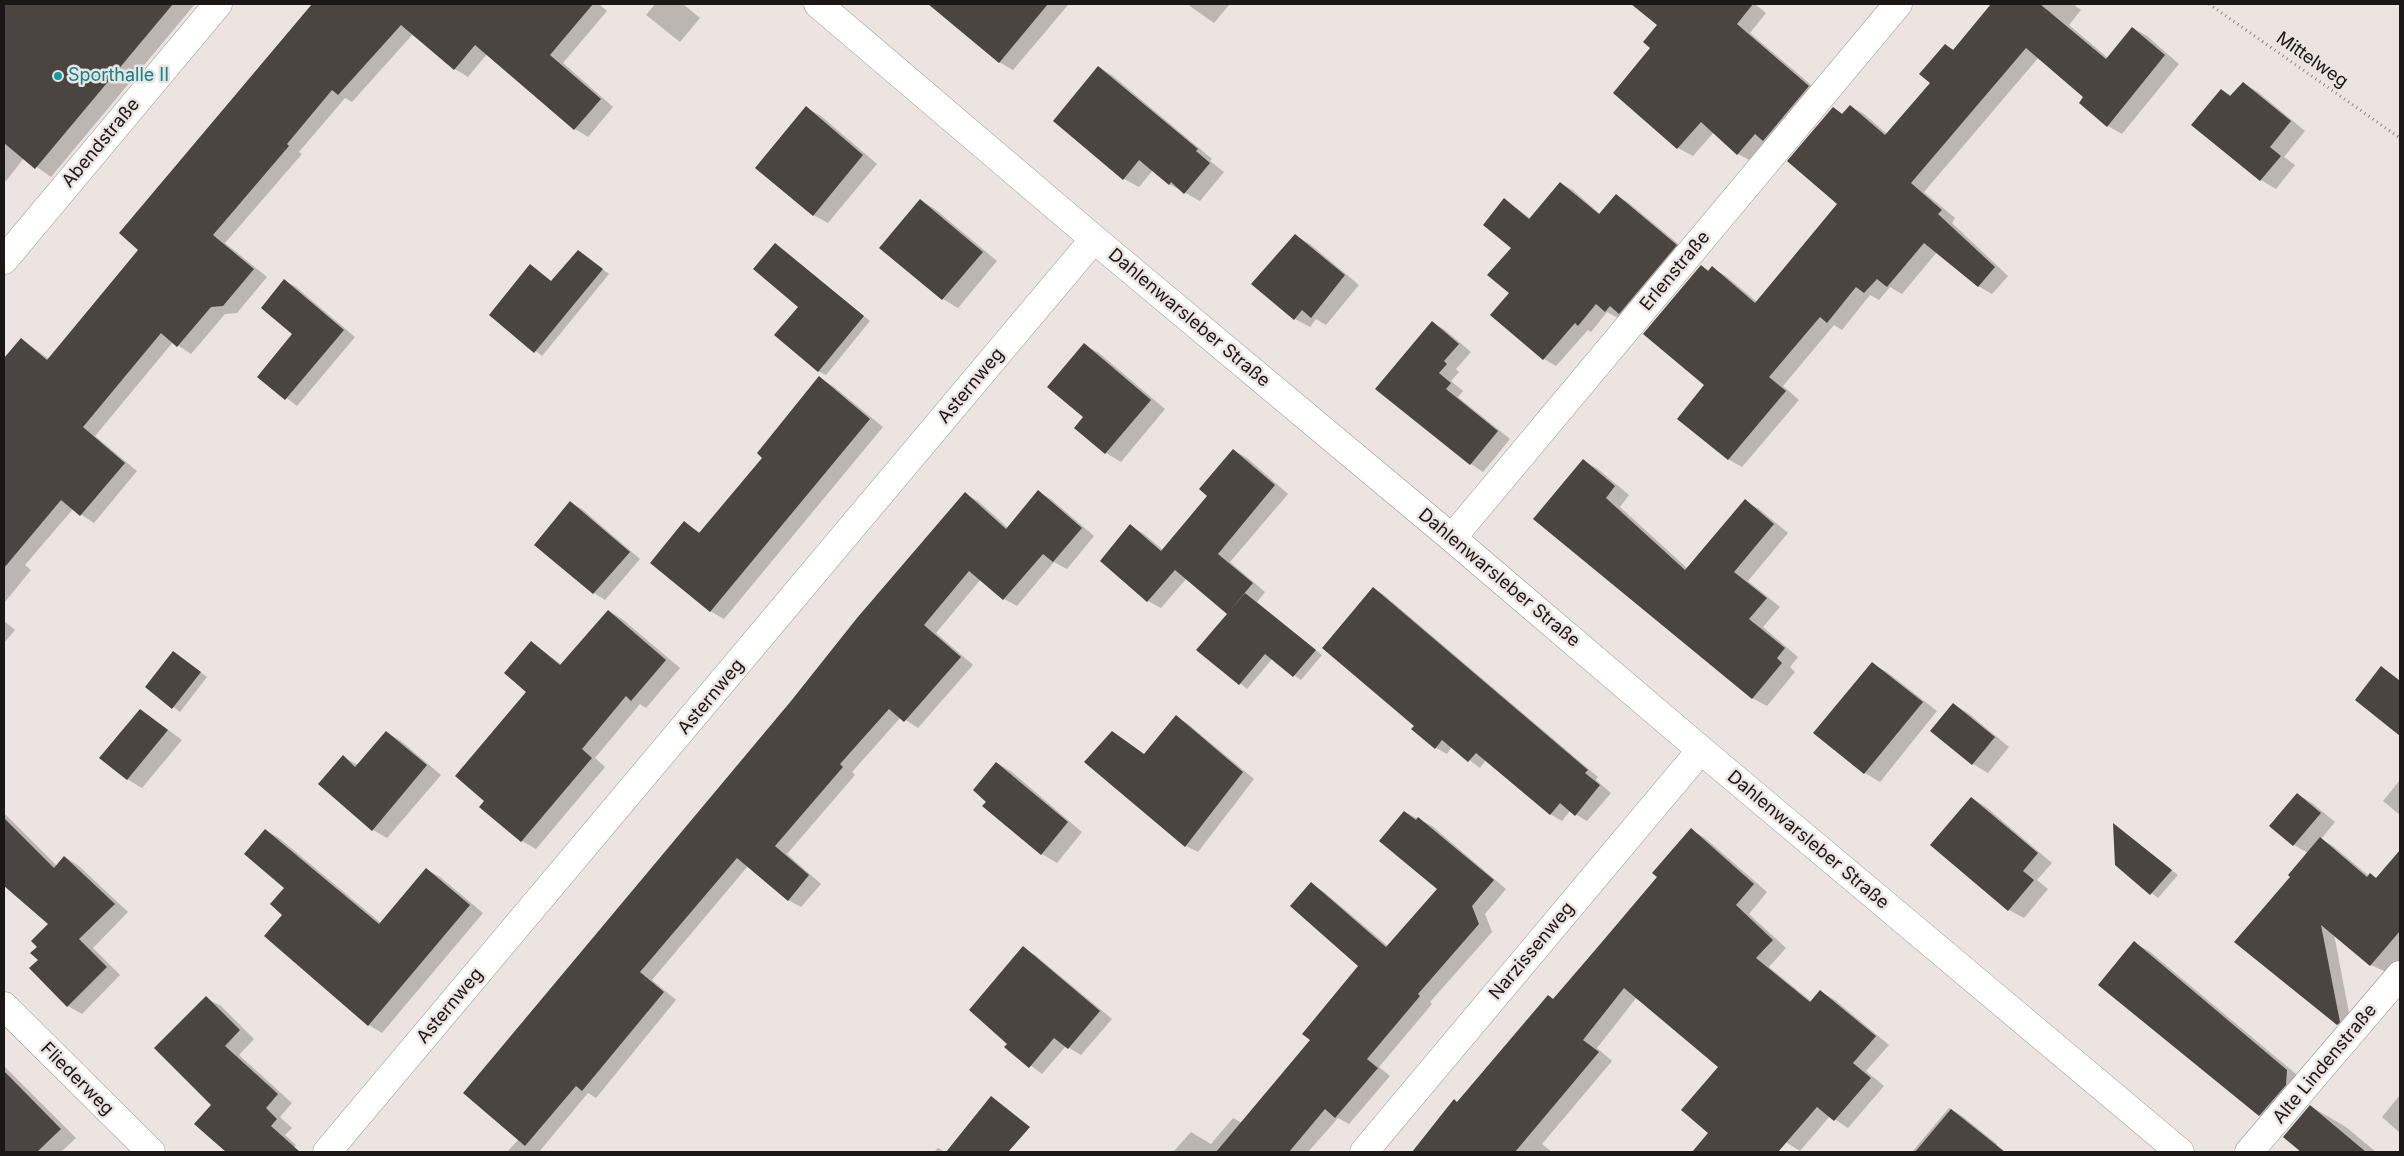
<!DOCTYPE html>
<meta charset="utf-8">
<style>
body{margin:0}
#map{position:relative;width:2404px;height:1156px;overflow:hidden;background:#ebe4e0;font-family:Inter,sans-serif}
canvas{display:block}
.frame{position:absolute;inset:0;border:5px solid #1a1716;pointer-events:none}
</style>
<div id="map">
<canvas width="2404" height="1156"></canvas>
<div class="frame"></div>
</div>
<script>
const c = document.querySelector('canvas').getContext('2d');
c.lineJoin = 'round';
function fill(path, color) { c.fillStyle = color; c.fill(path, 'evenodd'); }
const poly = rows => new Path2D(rows.map(r => 'M' + r).join(''));
function stroke(path, color, width, dash) { c.strokeStyle = color; c.lineWidth = width; c.lineCap = dash ? 'butt' : 'round'; c.setLineDash(dash || []); c.stroke(path); }
function drawText(font, color, halo, rows, align = 'center') {
  c.font = font + ' Inter,sans-serif'; c.lineWidth = 5; c.setLineDash([]); c.textBaseline = 'middle'; c.strokeStyle = halo; c.fillStyle = color; for (const [text, x, y, turn = 0] of rows) {
    c.save(); c.translate(x, y); c.rotate((+turn || 0) * Math.PI / 180); c.textAlign = isNaN(turn) ? turn : align; if (halo) c.strokeText(text, 0, 0); c.fillText(text, 0, 0); c.restore();
  }
}
const shadow = poly([
 [4,4,195,4,51,177,24,158,6,181,4,179],
 [313,4,599,4,607,11,563,63,613,107,588,137,575,129,487,54,468,77,455,69,413,34,352,102,345,98,299,152,302,154,225,243,267,277,237,313,225,314,191,354,173,342,95,436,137,471,94,523,73,509,25,565,31,570,4,603,4,360,21,339,49,359,140,249,121,233],
 [655,4,683,4,700,18,680,42,646,15],
 [959,4,1066,4,1068,5,1013,70,999,62,947,18],
 [1187,4,1230,4,1214,23],
 [1645,4,1755,4,1766,13,1750,33,1823,95,1753,162,1738,154,1714,132,1693,156,1678,148,1614,93,1652,48,1659,25,1653,10],
 [1994,4,2073,4,2081,10,2069,25,2108,58,2133,28,2147,36,2179,64,2122,134,2108,126,2085,97,2039,57,1924,192,1955,218,1952,223,2008,276,1992,294,1978,286,1937,252,1902,294,1890,287,1879,300,1870,295,1842,330,1834,325,1783,386,1799,400,1742,467,1728,459,1706,385,1701,266,1710,271,1712,268,1726,276,1757,302,1839,204,1833,108,1843,114,1850,106,1864,114,1887,134,1931,83,1945,45,1954,50],
 [1099,67,1113,76,1212,159,1210,161,1224,172,1200,201,1169,184,1153,170,1139,187,1124,179],
 [2243,83,2258,92,2305,131,2284,157,2295,165,2276,189,2261,180,2193,125,2221,90,2232,96],
 [806,108,821,116,877,164,828,223,813,215],
 [1560,183,1573,190,1600,214,1616,195,1629,203,1688,252,1618,318,1607,312,1591,332,1588,330,1556,366,1544,359,1510,293,1512,247,1505,200,1531,219],
 [920,200,935,209,997,261,958,308,943,299,880,248],
 [1296,236,1310,244,1359,285,1326,325,1316,319,1310,327,1295,319],
 [776,244,870,321,826,375,818,371,800,307],
 [585,256,609,274,542,356,490,315,530,265,552,282],
 [285,281,296,287,355,337,297,406,259,377,294,334],
 [1433,323,1445,330,1471,352,1456,369,1459,372,1451,381,1463,391,1458,397,1510,439,1483,472,1471,464,1376,389],
 [1084,345,1099,353,1165,409,1121,462,1106,453,1076,428,1085,417],
 [819,378,833,386,883,427,724,619,710,611,685,523,701,533,764,458],
 [1233,450,1247,458,1288,494,1230,562,1265,592,1257,602,1322,655,1301,680,1272,659,1247,689,1198,649,1229,613,1187,578,1161,608,1148,601,1131,526,1144,534,1163,550,1209,496],
 [1584,461,1598,469,1629,495,1620,507,1688,569,1745,501,1759,509,1788,533,1748,581,1780,607,1763,627,1798,657,1790,667,1795,672,1767,706,1752,698,1535,519],
 [1038,492,1051,499,1094,536,1067,569,1054,562,1017,606,1004,599,981,579,936,633,973,665,918,728,901,717,852,772,855,775,787,854,821,884,801,907,788,900,748,866,652,980,676,1000,596,1098,588,1093,539,1152,507,1152,519,1139,965,494,978,501,1008,528],
 [571,503,582,509,640,559,605,600,594,593],
 [1373,588,1384,595,1598,777,1596,780,1611,793,1587,821,1570,811,1562,821,1550,814,1486,760,1480,768,1452,747,1447,754,1436,748,1416,725],
 [609,611,622,619,680,668,646,708,640,704,595,758,605,767,536,849,522,841,486,801,528,692,531,642,562,665],
 [4,621,15,630,4,643],
 [174,652,207,677,180,712,147,687],
 [1872,664,1887,672,1937,711,1880,782,1865,773,1815,732],
 [2382,668,2400,680,2400,736,2357,699],
 [1953,704,1968,713,2009,747,1988,773,1973,764,1932,731],
 [141,710,182,740,142,788,127,779],
 [1176,717,1188,724,1254,779,1198,852,1186,846,1086,762,1112,732,1145,755],
 [386,732,401,741,441,775,387,838,373,830,343,757,358,765],
 [997,763,1012,772,1082,832,1057,863,1042,854,984,806,988,801],
 [2400,780,2400,815,2383,801],
 [2297,794,2312,803,2335,822,2321,839,2333,846,2369,876,2371,875,2377,879,2400,852,2400,974,2397,977,2371,965,2334,934,2352,1029,2351,1031,2338,1024,2292,876,2308,853,2294,845],
 [1972,798,1986,807,2052,863,2037,880,2048,889,2024,918,2009,910],
 [1405,812,1432,826,1506,889,1485,914,1492,932,1430,1002,1432,1004,1379,1067,1390,1076,1349,1124,1338,1118,1308,1152,1173,1152,1191,1132,1211,1144,1233,1118,1242,1123,1312,1040,1360,966,1311,884,1324,892,1389,947,1438,889],
 [4,813,57,866,65,857,79,866,128,912,93,948,120,975,82,1014,68,1006,39,960,38,947,50,924,4,885],
 [2114,825,2178,875,2158,898,2116,865],
 [266,830,279,838,381,923,426,869,440,877,483,913,382,1033,369,1025,266,936,284,914,285,888],
 [1691,830,1705,838,1767,892,1749,914,1786,948,1769,967,1812,1002,1821,992,1835,1000,1889,1045,1866,1071,1884,1086,1848,1128,1830,1116,1800,1151,1784,1141,1774,1152,1694,1152,1710,1133,1720,1067,1637,997,1597,1048,1612,1061,1542,1144,1552,1152,1412,1152,1455,1101,1458,1103,1548,996,1554,1000,1659,877],
 [2134,943,2149,951,2302,1079,2274,1124,2259,1115],
 [1023,948,1035,955,1112,1019,1081,1055,1066,1046,1042,1074,1006,1047,1008,1044],
 [206,998,221,1006,254,1039,239,1055,292,1103,280,1117,292,1128,285,1135,296,1145,290,1152,228,1152,196,1124,213,1105],
 [4,1066,76,1138,61,1152,4,1152],
 [2400,1095,2400,1133,2382,1117],
 [2310,1106,2346,1127,2376,1152,2297,1152,2299,1149],
 [1949,1108,1962,1116,1997,1144,1990,1152,1912,1152],
 [938,1148,945,1152,934,1152]
]);
const building = poly([
 [4,4,173,4,35,169,4,143],
 [312,4,593,4,550,55,601,99,574,130,475,45,454,70,401,25,338,95,332,90,287,144,289,146,213,235,254,269,223,306,211,307,177,347,161,333,83,427,125,463,80,516,61,500,4,568,4,358,21,338,47,360,138,250,119,233],
 [928,4,1048,4,999,63],
 [1631,4,1753,4,1737,24,1809,86,1763,141,1755,134,1737,155,1701,122,1677,149,1613,93,1650,48,1643,42,1657,25],
 [1991,4,2040,4,2106,59,2132,27,2165,55,2107,127,2079,103,2083,97,2026,48,1911,183,1942,210,1938,214,1995,267,1978,287,1924,243,1887,287,1877,279,1864,293,1856,287,1827,323,1820,317,1769,377,1786,391,1728,460,1677,419,1704,385,1643,334,1701,265,1708,271,1712,266,1755,303,1837,204,1787,161,1833,107,1842,114,1850,105,1885,135,1930,83,1919,74,1945,44,1953,50],
 [1098,66,1198,149,1196,151,1210,163,1184,194,1171,182,1169,185,1139,160,1123,180,1053,121],
 [2243,82,2291,121,2270,147,2281,156,2260,181,2191,125,2221,89,2230,96],
 [806,106,863,155,813,216,755,168],
 [1560,182,1599,214,1616,194,1677,245,1619,314,1610,306,1605,312,1596,304,1578,326,1575,323,1543,360,1490,315,1509,293,1487,275,1511,248,1483,225,1504,198,1529,219],
 [920,199,983,252,942,300,879,248],
 [1295,234,1345,275,1311,318,1302,310,1294,320,1251,284],
 [775,243,864,316,818,372,774,335,798,307,753,269],
 [578,250,603,269,534,353,489,315,530,264,551,281],
 [284,279,344,330,285,400,257,377,292,334,261,308],
 [1432,321,1459,344,1444,361,1447,364,1439,373,1451,383,1446,389,1498,431,1470,465,1375,389],
 [1084,343,1151,400,1105,454,1074,428,1083,417,1047,387],
 [819,376,870,419,710,612,650,563,684,521,699,533,762,458,757,453],
 [1233,449,1275,485,1218,554,1253,583,1227,614,1175,570,1147,602,1100,561,1130,524,1161,551,1207,496,1199,489],
 [1583,459,1615,486,1606,498,1685,570,1745,499,1774,524,1734,572,1767,598,1749,619,1785,648,1777,658,1782,663,1752,699,1533,519],
 [1038,490,1082,528,1053,562,1043,554,1003,600,969,571,924,625,961,657,904,722,889,709,840,764,843,767,775,846,809,875,788,901,737,858,640,972,664,992,582,1091,576,1086,525,1146,463,1093,791,701,857,618,965,492,1006,529],
 [570,501,630,552,593,594,534,545],
 [1373,587,1588,770,1585,773,1600,785,1575,816,1560,803,1550,815,1476,753,1468,762,1442,740,1435,749,1411,729,1414,726,1322,648],
 [1245,593,1316,650,1293,677,1265,654,1239,685,1196,650],
 [608,610,666,660,631,701,626,696,582,749,592,758,521,842,479,807,484,801,455,776,526,692,504,673,531,641,560,665],
 [173,651,201,672,172,709,145,687],
 [1872,662,1923,702,1864,774,1813,733],
 [2381,666,2400,681,2400,736,2355,700],
 [1953,703,1995,737,1972,765,1930,731],
 [140,709,168,730,127,780,99,758],
 [1176,715,1243,772,1185,847,1084,762,1112,731,1144,754],
 [386,731,427,765,372,831,318,784,343,755,355,767],
 [996,762,1068,822,1041,855,982,806,986,802,973,790],
 [2297,793,2321,813,2293,846,2269,826],
 [1971,797,2038,853,2023,871,2034,880,2008,911,1930,845],
 [1404,811,1416,820,1418,817,1494,880,1472,906,1479,924,1418,994,1420,996,1367,1059,1378,1068,1335,1118,1325,1109,1289,1152,1216,1152,1310,1040,1302,1034,1358,966,1290,906,1311,882,1386,947,1437,889,1379,841],
 [4,818,54,868,64,856,115,904,79,939,107,967,67,1007,29,968,38,960,30,953,37,947,31,941,48,924,4,886],
 [2113,823,2172,870,2150,895,2115,865],
 [1691,828,1754,884,1736,905,1773,940,1756,958,1810,1002,1820,990,1876,1036,1853,1063,1871,1078,1834,1121,1817,1107,1778,1152,1692,1152,1708,1133,1681,1110,1718,1067,1624,988,1583,1040,1599,1052,1515,1152,1412,1152,1454,1099,1457,1102,1548,995,1553,999,1596,949,1657,877,1652,873],
 [265,829,379,924,426,868,470,905,368,1026,264,936,282,915,270,904,284,888,244,854],
 [2320,837,2367,877,2370,873,2376,878,2400,850,2400,931,2370,966,2321,925,2340,1022,2337,1025,2234,942,2290,877,2288,875],
 [2134,941,2287,1070,2286,1085,2259,1116,2098,985],
 [1023,946,1100,1011,1068,1049,1054,1038,1029,1068,1004,1047,1007,1044,969,1010],
 [206,996,240,1030,225,1046,278,1094,266,1108,277,1119,271,1126,300,1152,226,1152,194,1124,211,1105,154,1048],
 [4,1071,61,1129,37,1152,4,1152],
 [991,1096,1030,1127,1008,1152,946,1152],
 [2310,1105,2366,1152,2301,1152,2283,1137],
 [1951,1109,2005,1152,1915,1152]
]);
const path = poly([
 [2209,4,2400,138]
]);
const minor = poly([
 [818,4,1094,239,1452,538,1701,750,2180,1152],
 [4,260,218,4],
 [1452,538,1898,4],
 [4,1006,151,1152],
 [327,1152,1094,239],
 [1364,1152,1701,750],
 [2249,1152,2400,975]
]);
const markers = [
 [58,76,5,"#0f9aa8"]
];
const streetNames = [
 ["Mittelweg",2312,60,35],
 ["Abendstraße",101,143,-50],
 ["Erlenstraße",1675,271,-50],
 ["Dahlenwarsleber Straße",1189,318,40],
 ["Asternweg",971,386,-50],
 ["Dahlenwarsleber Straße",1499,578,40],
 ["Asternweg",711,697,-50],
 ["Dahlenwarsleber Straße",1808,840,40],
 ["Narzissenweg",1532,951,-50],
 ["Asternweg",450,1006,-50],
 ["Alte Lindenstraße",2325,1064,-50],
 ["Fliederweg",77,1079,45]
];
const cultureNames = [
 ["Sporthalle II",68,76]
];
fill(shadow, '#0003');
fill(building, '#4b4542');
stroke(minor, '#97908d', 29);
stroke(path, '#898481', 3, [1, 4]);
stroke(minor, '#fff', 28);
for (const [x, y, r, color] of markers) { const dot = new Path2D(); dot.arc(x, y, r, 0, 2 * Math.PI); c.fillStyle = color; c.fill(dot); stroke(dot, '#ebe4e0', 2); }
drawText('18px', '#1a1716', '#ebe4e0', streetNames);
drawText('18px', '#0d838f', '#ebe4e0', cultureNames, 'left');
</script>
